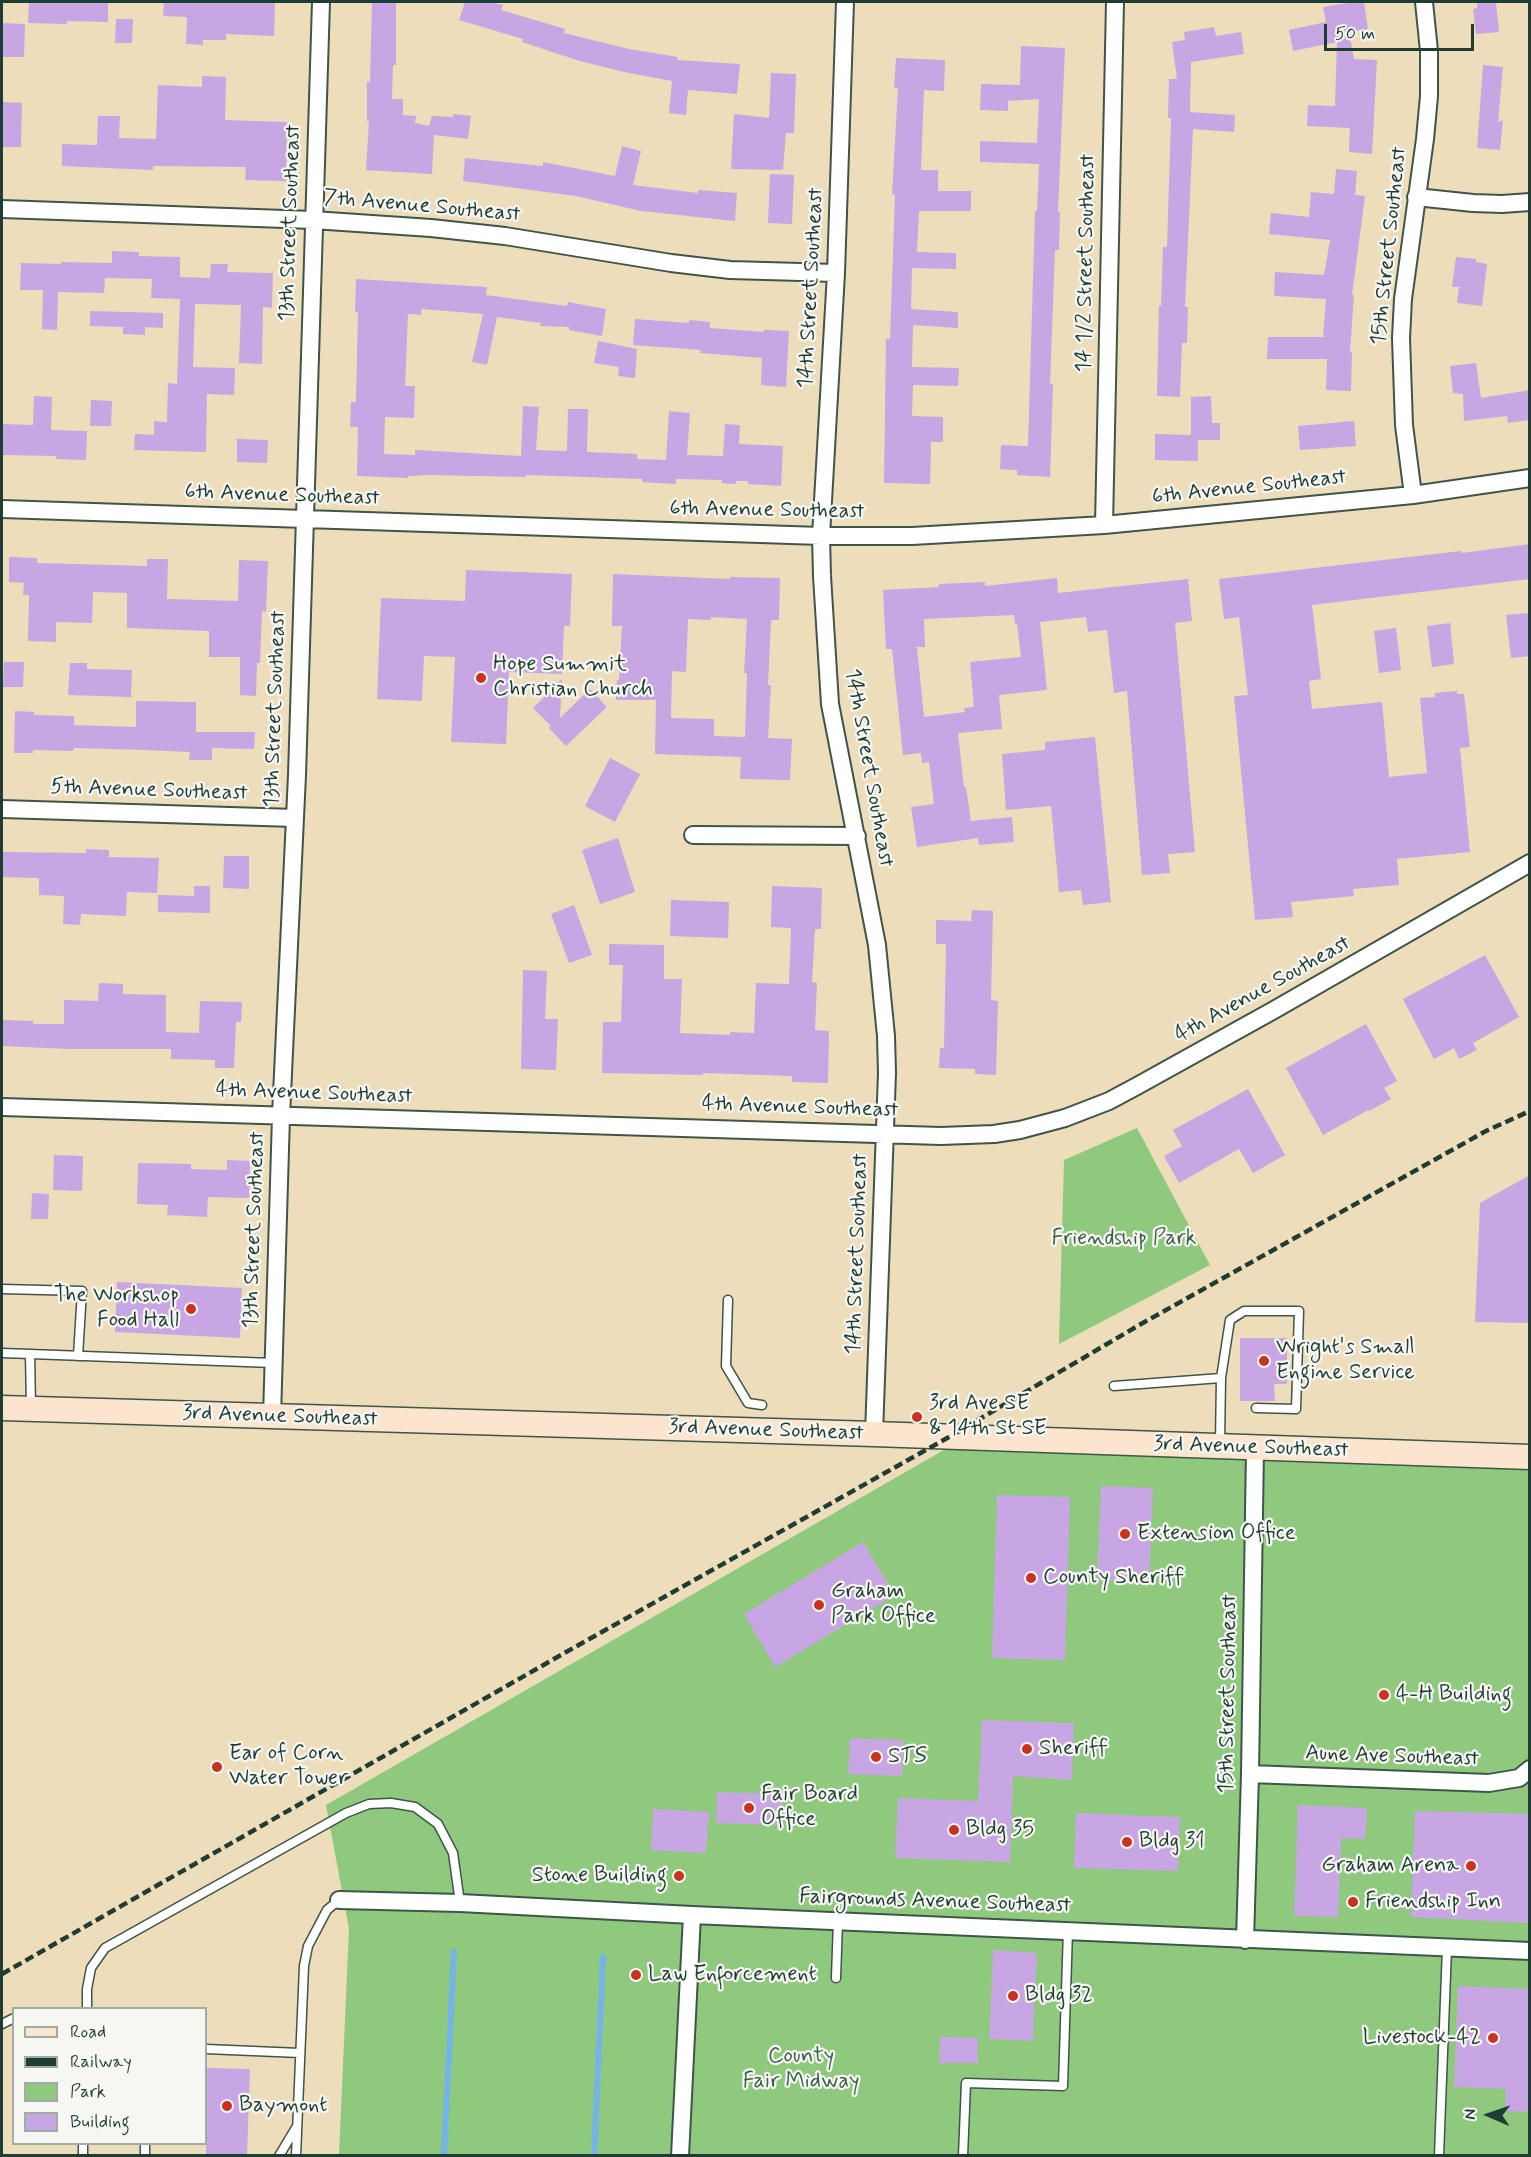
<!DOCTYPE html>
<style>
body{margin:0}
#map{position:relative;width:1531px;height:2157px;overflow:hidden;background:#eeddba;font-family:Mynerve,sans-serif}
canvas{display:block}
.frame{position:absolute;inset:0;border:3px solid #1f3d34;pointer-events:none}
.legend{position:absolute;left:12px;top:2007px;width:195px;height:138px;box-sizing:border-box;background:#f6f6f2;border:2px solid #a0aca6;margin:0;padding:8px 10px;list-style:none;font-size:18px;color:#1f3d34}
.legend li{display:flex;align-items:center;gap:12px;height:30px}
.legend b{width:30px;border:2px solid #a0aca6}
.north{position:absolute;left:1459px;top:2085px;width:60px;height:60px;-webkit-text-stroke:4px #f6f6f2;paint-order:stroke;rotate:272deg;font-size:16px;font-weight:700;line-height:24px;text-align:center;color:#1f3d34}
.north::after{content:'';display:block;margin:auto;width:21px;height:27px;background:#1f3d34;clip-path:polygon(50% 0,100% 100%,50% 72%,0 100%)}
.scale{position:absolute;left:1324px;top:24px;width:150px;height:27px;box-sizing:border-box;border:3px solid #1f3d34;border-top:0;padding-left:8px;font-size:18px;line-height:21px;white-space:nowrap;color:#1f3d34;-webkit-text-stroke:4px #f6f6f2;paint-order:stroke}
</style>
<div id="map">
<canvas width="1531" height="2157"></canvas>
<div class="frame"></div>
<ul class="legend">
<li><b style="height:8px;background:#fbe5cf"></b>Road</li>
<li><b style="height:8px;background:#1f3d34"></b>Railway</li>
<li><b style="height:16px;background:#8ec97d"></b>Park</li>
<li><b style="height:16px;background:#c8a6e3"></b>Building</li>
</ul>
<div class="north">N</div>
<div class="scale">50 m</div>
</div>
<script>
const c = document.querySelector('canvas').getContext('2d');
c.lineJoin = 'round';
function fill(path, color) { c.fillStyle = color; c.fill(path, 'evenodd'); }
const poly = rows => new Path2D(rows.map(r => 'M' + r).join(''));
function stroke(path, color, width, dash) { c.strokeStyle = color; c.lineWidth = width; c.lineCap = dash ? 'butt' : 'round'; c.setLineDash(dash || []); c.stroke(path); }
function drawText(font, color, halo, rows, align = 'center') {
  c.font = font + ' Mynerve,sans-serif'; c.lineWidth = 4.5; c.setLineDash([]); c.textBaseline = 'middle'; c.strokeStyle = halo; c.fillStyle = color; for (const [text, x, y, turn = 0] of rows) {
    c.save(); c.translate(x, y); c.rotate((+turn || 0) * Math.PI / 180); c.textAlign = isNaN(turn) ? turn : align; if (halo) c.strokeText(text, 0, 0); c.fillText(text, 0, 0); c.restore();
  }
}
const green = poly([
 [1137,1128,1210,1265,1059,1344,1064,1160],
 [949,1447,1529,1469,1529,2155,339,2155,349,1929,326,1805]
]);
const stream = poly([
 [444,2156,454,1952],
 [594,2156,603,1957]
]);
const building = poly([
 [29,2,108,2,108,22,67,21,67,24,28,23],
 [164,2,275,2,274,36,226,34,226,40,203,40,203,45,186,44,187,17,163,16],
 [372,2,396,2,396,65,393,65,392,99,403,99,403,115,416,116,415,123,429,126,432,116,453,117,453,114,471,116,468,139,434,135,432,174,366,170,369,121,367,121,367,82,370,82],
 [465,2,490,2,503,5,501,10,565,29,564,33,629,49,678,57,677,60,740,64,737,94,688,90,686,115,669,113,672,81,624,72,580,61,522,42,523,39,459,20],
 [1353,2,1364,2,1368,29,1349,32,1354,59,1377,60,1372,154,1349,152,1350,128,1307,126,1308,105,1335,106,1337,42,1293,51,1289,30,1326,22,1323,7],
 [1477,2,1496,2,1499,32,1476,34,1473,9,1477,8],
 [116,19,133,19,132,43,115,43],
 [2,23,25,24,24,57,2,57],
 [1214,27,1216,36,1241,32,1244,54,1191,62,1190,112,1235,115,1234,132,1193,129,1185,307,1188,307,1187,343,1182,343,1180,397,1157,396,1159,306,1161,306,1163,247,1167,247,1171,118,1168,118,1169,79,1177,79,1172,42,1185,40,1184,32],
 [1021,46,1065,48,1058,212,1060,212,1059,250,1055,250,1050,384,1053,384,1050,477,1017,475,1017,470,1000,469,1001,445,1028,446,1035,211,1037,211,1039,164,980,162,980,141,1037,143,1039,99,1008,101,1008,111,980,110,981,84,1020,85],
 [896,58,945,60,944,91,924,90,921,170,938,170,938,191,971,191,971,211,919,211,917,252,956,253,956,269,912,268,911,309,958,312,958,328,913,325,912,367,959,368,958,386,913,385,912,416,943,417,943,442,931,442,930,484,884,483,886,339,890,339,895,195,892,194,898,88,894,88],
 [1483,65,1503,67,1498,122,1503,120,1500,150,1477,148],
 [771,73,796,74,794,133,786,133,783,170,731,169,734,114,769,118],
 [202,76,226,77,225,120,287,122,286,181,245,180,246,167,153,166,153,170,62,166,62,144,97,145,98,116,120,116,119,138,156,139,158,85,202,87],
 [2,102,22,103,21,147,2,147],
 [622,146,641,151,633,185,698,193,698,190,737,193,735,221,641,211,576,196,463,181,465,158,543,166,543,162,615,176],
 [1336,169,1357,171,1355,195,1365,196,1352,295,1354,295,1350,352,1352,352,1351,391,1326,390,1327,359,1267,359,1268,337,1323,337,1326,299,1274,296,1275,272,1324,275,1330,240,1269,234,1271,213,1309,217,1311,192,1334,194],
 [770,174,794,175,792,224,768,223],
 [112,251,139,252,139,256,180,257,180,277,210,278,211,264,228,264,227,272,273,273,272,308,263,307,262,364,239,363,241,305,195,304,193,367,235,368,234,395,207,394,206,452,134,450,135,434,154,435,154,421,167,422,168,383,177,384,180,299,151,298,152,279,105,278,104,293,58,292,57,330,42,329,43,290,20,290,21,263,61,264,61,262,112,263],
 [1456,257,1476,259,1476,262,1487,264,1482,306,1457,303,1459,287,1452,287],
 [356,279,487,287,486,295,567,306,568,302,606,309,602,336,569,330,569,327,540,326,541,323,497,317,487,365,472,362,483,314,421,309,421,315,408,314,405,386,415,386,414,418,385,417,384,454,415,455,415,450,521,456,523,406,539,407,536,450,567,451,568,409,588,409,587,452,637,454,637,459,666,460,669,411,690,413,687,455,723,456,725,424,740,425,739,444,783,446,781,486,748,484,748,481,736,481,736,484,722,483,722,480,676,479,676,484,642,482,642,479,526,475,526,477,428,475,408,476,408,478,357,476,358,427,350,427,351,402,356,402,358,312,355,312],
 [90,311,163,313,163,328,145,327,145,335,123,334,123,327,90,326],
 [635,319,689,323,689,320,710,322,710,328,764,332,764,330,789,331,786,387,761,385,762,358,700,353,701,350,633,345],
 [598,341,637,349,635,378,618,376,619,367,594,363],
 [1476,363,1481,398,1530,390,1530,420,1508,423,1507,416,1464,421,1463,394,1453,393,1450,366],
 [34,396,52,397,51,430,87,431,86,460,56,459,56,456,2,455,2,424,33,425],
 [1211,396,1212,423,1220,423,1220,440,1198,440,1198,461,1155,460,1155,434,1191,435,1191,397],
 [91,400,112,401,111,426,90,426],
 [1354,421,1356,446,1300,450,1298,426],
 [237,439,268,440,267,463,237,462],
 [1530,544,1530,579,1312,605,1321,679,1309,681,1312,709,1382,702,1389,777,1427,773,1420,698,1435,697,1435,693,1457,691,1457,694,1464,694,1470,747,1460,748,1470,852,1397,859,1399,885,1353,889,1354,896,1291,902,1293,917,1255,920,1234,696,1248,695,1239,617,1224,619,1219,579,1461,551,1462,553],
 [9,557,37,558,37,563,147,566,147,559,168,559,167,599,238,601,239,560,268,561,266,612,262,611,260,663,257,663,256,696,240,695,240,657,209,657,209,631,127,628,127,593,93,592,92,623,56,622,56,642,28,641,29,595,23,595,24,583,9,582],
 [466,570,572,574,570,626,564,626,562,674,509,672,506,744,451,742,455,657,424,656,422,701,377,699,381,598,465,601],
 [613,574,730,579,730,577,780,578,779,620,771,620,768,685,771,685,768,738,792,739,790,780,740,779,741,757,655,754,656,700,616,700,617,680,619,680,622,626,612,626],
 [711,617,747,619,744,673,747,673,745,737,714,736,714,719,671,718,672,671,686,672,688,619,711,620],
 [1057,578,1058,593,1188,579,1192,621,1175,623,1195,852,1168,854,1170,873,1142,875,1127,691,1114,693,1107,630,1088,632,1086,617,1040,622,1047,690,999,695,1002,729,958,733,964,787,966,787,971,821,1012,817,1014,842,979,845,978,838,917,847,911,807,934,804,929,762,922,763,921,753,903,755,892,649,886,649,883,590,939,587,939,584,985,582,985,586],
 [1014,615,1015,624,1017,624,1021,657,970,662,974,707,964,708,965,712,924,717,917,647,925,647,924,619],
 [1530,613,1530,656,1511,658,1506,615],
 [1450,623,1454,664,1432,667,1427,626],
 [1396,628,1401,670,1379,673,1374,631],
 [4,662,24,662,23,687,3,687],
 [70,663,87,663,87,669,132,670,131,697,68,695],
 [562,679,560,718,590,689,607,707,566,746,549,728,551,726,533,708],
 [136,701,196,702,196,732,255,732,254,749,212,748,212,760,189,760,190,752,145,750,74,748,73,751,33,750,33,753,14,753,15,711,34,712,34,715,74,716,74,725,136,727],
 [1095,737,1111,902,1083,905,1081,890,1059,892,1051,806,1006,810,1002,754,1045,750,1045,742],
 [610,758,640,774,615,822,585,806],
 [618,838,635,892,600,904,582,850],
 [86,849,109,850,109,857,159,858,157,893,127,892,126,916,81,914,80,925,63,924,64,896,39,895,39,878,2,877,2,852,86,853],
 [224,856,249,856,249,889,223,888],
 [194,886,210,886,210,913,158,912,158,895,194,896],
 [772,886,822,888,821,929,815,929,812,982,817,983,815,1030,829,1031,828,1083,792,1082,792,1076,703,1073,703,1075,602,1073,603,1022,621,1022,623,965,609,965,609,944,664,945,664,979,682,979,680,1033,730,1035,730,1032,754,1033,756,983,789,984,791,928,771,927],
 [671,900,729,902,728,938,670,936],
 [574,905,592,955,569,963,551,914],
 [972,910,993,911,991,1000,998,1001,996,1075,975,1074,975,1069,939,1068,940,1048,944,1048,946,944,936,944,936,920,971,921],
 [1485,955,1519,1017,1473,1043,1477,1050,1459,1059,1454,1048,1434,1059,1403,999],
 [523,970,547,971,545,1019,558,1019,556,1070,521,1069],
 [99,983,123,984,123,994,166,995,166,1032,199,1033,200,1001,242,1002,241,1022,236,1022,234,1068,215,1068,215,1060,171,1059,171,1049,69,1049,2,1046,2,1020,33,1021,33,1024,64,1024,64,1000,98,1001],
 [1366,1024,1397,1081,1384,1088,1391,1099,1369,1111,1368,1110,1323,1135,1286,1068],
 [1248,1089,1285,1155,1253,1173,1239,1149,1179,1183,1164,1156,1182,1146,1173,1130],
 [54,1155,83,1156,82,1191,53,1190],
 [227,1160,250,1161,249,1198,208,1197,207,1217,167,1215,168,1205,137,1204,138,1163,191,1164,191,1169,227,1170],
 [1530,1175,1530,1323,1475,1322,1480,1203],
 [32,1193,49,1194,48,1219,31,1219],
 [117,1282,242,1288,240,1338,115,1332],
 [1240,1338,1287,1338,1287,1384,1274,1384,1275,1401,1240,1401],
 [1101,1486,1153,1488,1149,1582,1097,1580],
 [997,1495,1070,1497,1065,1660,992,1658],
 [863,1542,895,1595,775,1667,744,1614],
 [982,1720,1074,1723,1072,1780,1013,1776,1010,1862,895,1858,898,1798,978,1801],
 [850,1738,903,1740,902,1776,848,1774],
 [717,1792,782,1794,781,1825,716,1823],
 [1298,1805,1367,1808,1365,1839,1341,1838,1338,1917,1294,1916],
 [653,1809,709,1812,706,1853,651,1850],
 [1415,1811,1530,1814,1530,1923,1411,1917],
 [1076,1813,1180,1817,1178,1871,1074,1868],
 [993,1950,1037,1953,1033,2041,989,2039],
 [1458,1986,1530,1989,1530,2112,1505,2111,1506,2089,1454,2087],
 [940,2037,978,2038,978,2063,939,2063],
 [206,2068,250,2069,247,2156,206,2156]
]);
const service = poly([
 [2,1289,82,1291,78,1356],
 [728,1300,726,1366,748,1403,762,1405],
 [2,1353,30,1354,31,1406],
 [30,1354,273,1363],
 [1221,1378,1230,1320,1244,1311,1299,1311,1296,1409,1256,1408],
 [1114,1386,1221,1378,1220,1443],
 [836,1978,838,1921],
 [87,2008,87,1989,91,1968,105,1948,346,1813,369,1804,391,1803,415,1807,438,1824,453,1853,460,1903],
 [2,2024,14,2018],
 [206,2049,300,2053],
 [83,2156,83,2144],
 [145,2156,145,2144],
 [279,2156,297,2126],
 [296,2156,304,1966,308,1946,327,1910,339,1900],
 [963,2156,966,2083,1063,2086,1068,1930],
 [1439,2156,1447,1948]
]);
const minor = poly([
 [845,2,836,273,821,536,822,576,830,704,877,945,886,1036,887,1073,874,1434],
 [1416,197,1473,203,1502,204,1530,202],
 [2,209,313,220,431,228,505,236,671,263,730,270,836,273],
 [1413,495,1404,425,1401,338,1403,299,1425,139,1429,96,1429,51,1424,2],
 [2,509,821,536,912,536,1104,525,1413,495,1530,478],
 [1104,525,1115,2],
 [2,809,295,818],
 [693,835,857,836],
 [2,1107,941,1136,994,1134,1020,1130,1065,1118,1109,1101,1137,1086,1274,1010,1530,863],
 [272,1417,281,1116,297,775,321,2],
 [1250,1774,1489,1783,1519,1778,1530,1769],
 [339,1900,460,1903,692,1915,1530,1951],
 [1245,1940,1250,1774,1255,1448],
 [680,2156,692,1915]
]);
const secondary = poly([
 [2,1408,874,1434,1530,1457]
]);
const rail = poly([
 [2,1974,568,1651,949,1437,1141,1324,1486,1131,1530,1111]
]);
const markers = [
 [481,678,6,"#c8321e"],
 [191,1309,6,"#c8321e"],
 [1264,1361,6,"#c8321e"],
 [917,1417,6,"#c8321e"],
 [1125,1534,6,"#c8321e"],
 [1031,1578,6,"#c8321e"],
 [819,1605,6,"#c8321e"],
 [1384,1695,6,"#c8321e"],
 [1027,1749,6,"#c8321e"],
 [876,1757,6,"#c8321e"],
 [217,1767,6,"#c8321e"],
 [749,1808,6,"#c8321e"],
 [954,1830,6,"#c8321e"],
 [1127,1842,6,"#c8321e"],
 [1471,1866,6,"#c8321e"],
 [679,1876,6,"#c8321e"],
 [1353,1902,6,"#c8321e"],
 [636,1975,6,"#c8321e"],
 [1013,1996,6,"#c8321e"],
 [1493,2038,6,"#c8321e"],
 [227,2106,6,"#c8321e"]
];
const streetNames = [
 ["7th Avenue Southeast",422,207,5],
 ["13th Street Southeast",291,223,-88],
 ["15th Street Southeast",1390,246,-84],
 ["14 1/2 Street Southeast",1087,263,-89],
 ["14th Street Southeast",812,288,-87],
 ["6th Avenue Southeast",1249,488,-6],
 ["6th Avenue Southeast",282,496,2],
 ["6th Avenue Southeast",767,511,1],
 ["13th Street Southeast",276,709,-88],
 ["14th Street Southeast",868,768,80],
 ["5th Avenue Southeast",149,791,2],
 ["4th Avenue Southeast",1263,990,-29],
 ["4th Avenue Southeast",314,1094,2],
 ["4th Avenue Southeast",800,1108,2],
 ["13th Street Southeast",255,1230,-88],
 ["14th Street Southeast",858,1254,-88],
 ["3rd Avenue Southeast",280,1417,2],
 ["3rd Avenue Southeast",766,1431,2],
 ["3rd Avenue Southeast",1251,1448,2],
 ["15th Street Southeast",1229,1694,-89],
 ["Aune Ave Southeast",1392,1757,2],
 ["Fairgrounds Avenue Southeast",935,1902,2]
];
const poiNames = [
 ["Hope Summit",493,665],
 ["Christian Church",493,690],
 ["The Workshop",179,1296,"right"],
 ["Food Hall",179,1321,"right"],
 ["Wright's Small",1276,1348],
 ["Engine Service",1276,1373],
 ["3rd Ave SE",929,1404],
 ["& 14th St SE",929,1429],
 ["Extension Office",1137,1534],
 ["County Sheriff",1043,1578],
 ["Graham",831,1592],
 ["Park Office",831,1617],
 ["4-H Building",1396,1695],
 ["Sheriff",1039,1749],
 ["Ear of Corn",229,1754],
 ["Water Tower",229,1779],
 ["STS",888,1757],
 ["Fair Board",761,1795],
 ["Office",761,1820],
 ["Bldg 35",966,1830],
 ["Bldg 31",1139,1842],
 ["Graham Arena",1459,1866,"right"],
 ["Stone Building",667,1876,"right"],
 ["Friendship Inn",1365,1902],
 ["Law Enforcement",648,1975],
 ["Bldg 32",1025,1996],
 ["Livestock-42",1481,2038,"right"],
 ["Baymont",239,2106]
];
const parkNames = [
 ["Friendship Park",1124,1239],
 ["County",801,2057],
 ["Fair Midway",801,2082]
];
fill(green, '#8ec97d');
stroke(stream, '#74b4e8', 6);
fill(building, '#c8a6e3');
stroke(service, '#3e5548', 11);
stroke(minor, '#3e5548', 20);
stroke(secondary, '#3e5548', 27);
stroke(service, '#fff', 8);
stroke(minor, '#fff', 16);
stroke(secondary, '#fbe5cf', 24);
stroke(rail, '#1f3d34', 4.5, [9, 4.5]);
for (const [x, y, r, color] of markers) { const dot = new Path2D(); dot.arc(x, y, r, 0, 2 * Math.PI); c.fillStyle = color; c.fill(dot); stroke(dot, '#f6f6f2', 2); }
drawText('22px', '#1f3d34', '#f6f6f2', streetNames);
drawText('22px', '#1f3d34', '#f6f6f2', poiNames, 'left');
drawText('22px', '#3b6046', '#f6f6f2', parkNames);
</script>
